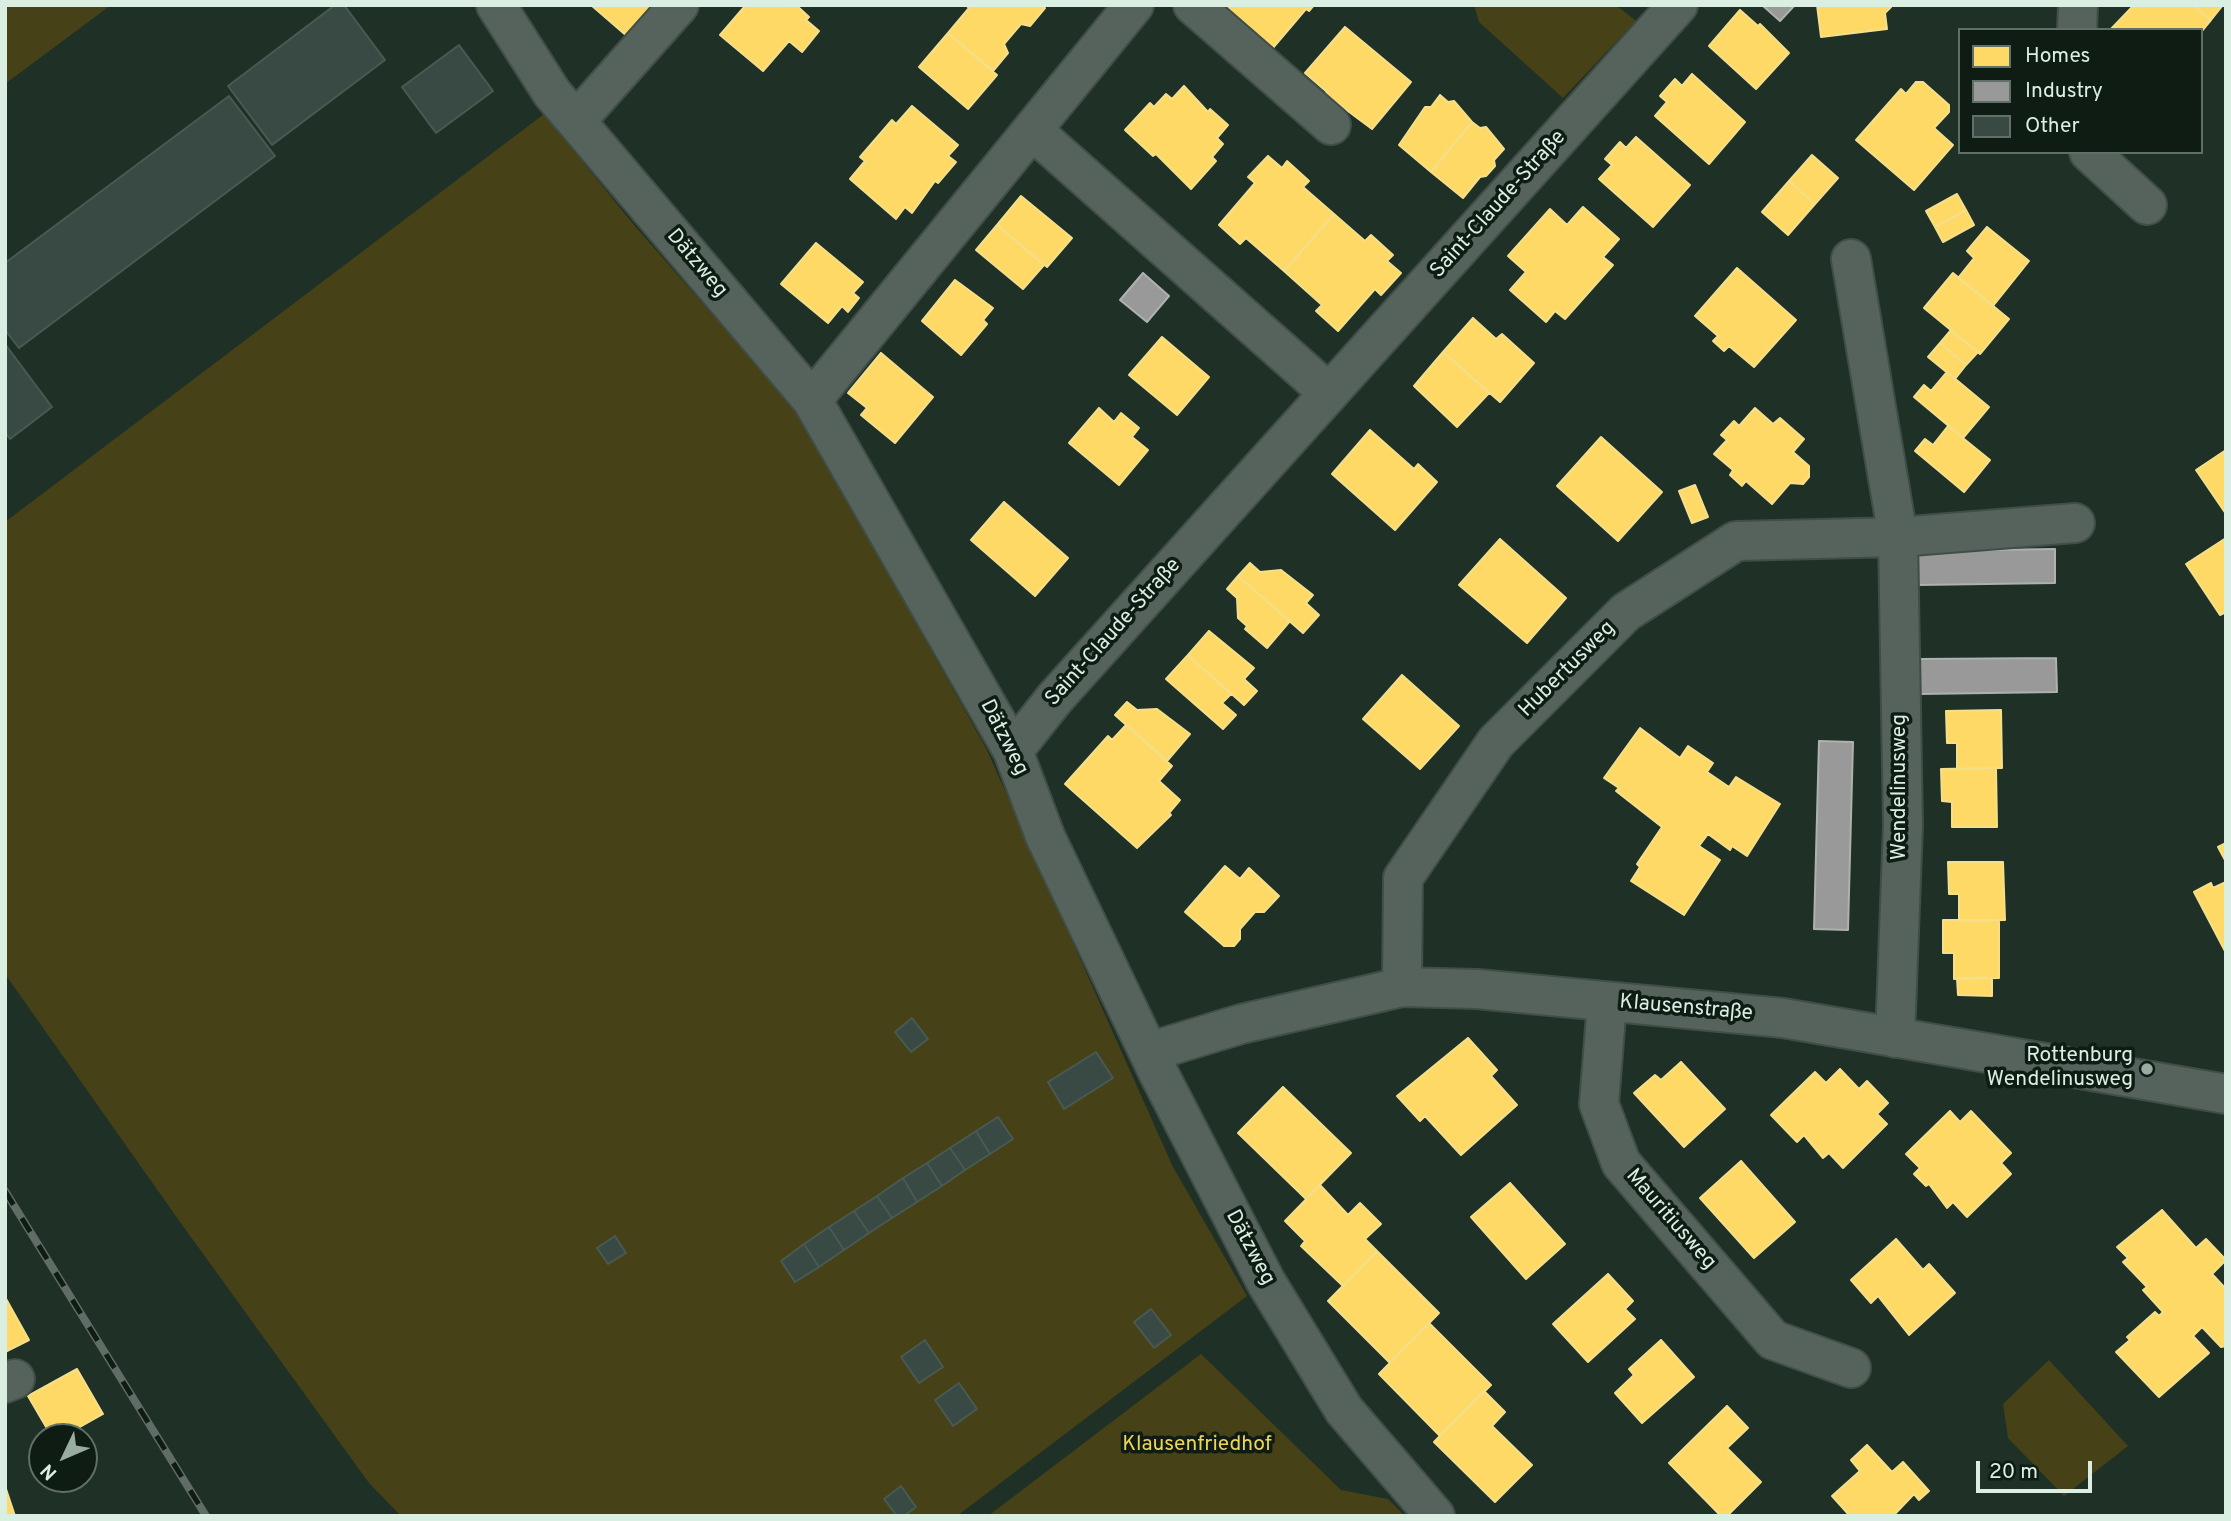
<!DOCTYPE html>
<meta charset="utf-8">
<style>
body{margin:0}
#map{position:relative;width:2231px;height:1521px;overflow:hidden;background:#1f3027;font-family:Overpass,sans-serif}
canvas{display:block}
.frame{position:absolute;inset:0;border:7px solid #dbeee2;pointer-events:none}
.legend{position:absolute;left:1958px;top:28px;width:245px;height:126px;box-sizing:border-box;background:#0e1c14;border:2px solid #607066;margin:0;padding:9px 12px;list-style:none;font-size:21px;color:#dbeee2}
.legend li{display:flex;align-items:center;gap:14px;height:35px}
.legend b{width:35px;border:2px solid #607066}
.north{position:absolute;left:28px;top:1423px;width:70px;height:70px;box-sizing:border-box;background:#0e1c14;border:2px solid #607066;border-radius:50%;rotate:226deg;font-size:19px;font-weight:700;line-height:28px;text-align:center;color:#dbeee2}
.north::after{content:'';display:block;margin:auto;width:24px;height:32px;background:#99aca1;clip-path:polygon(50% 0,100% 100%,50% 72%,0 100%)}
.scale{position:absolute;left:1976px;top:1461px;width:116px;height:32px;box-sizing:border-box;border:4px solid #dbeee2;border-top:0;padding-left:9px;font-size:21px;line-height:24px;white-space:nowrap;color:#dbeee2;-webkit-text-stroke:5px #0e1c14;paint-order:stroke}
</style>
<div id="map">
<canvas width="2231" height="1521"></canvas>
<div class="frame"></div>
<ul class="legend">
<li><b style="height:19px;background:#ffd966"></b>Homes</li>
<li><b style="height:19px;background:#999"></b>Industry</li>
<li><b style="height:19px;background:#394943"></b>Other</li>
</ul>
<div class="north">N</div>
<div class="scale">20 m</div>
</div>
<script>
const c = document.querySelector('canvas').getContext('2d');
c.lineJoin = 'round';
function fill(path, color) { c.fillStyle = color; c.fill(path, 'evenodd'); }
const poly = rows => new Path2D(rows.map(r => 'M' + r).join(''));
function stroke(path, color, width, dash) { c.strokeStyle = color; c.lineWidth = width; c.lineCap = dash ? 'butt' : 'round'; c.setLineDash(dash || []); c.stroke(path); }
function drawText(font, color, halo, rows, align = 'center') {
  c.font = font + ' Overpass,sans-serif'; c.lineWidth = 7; c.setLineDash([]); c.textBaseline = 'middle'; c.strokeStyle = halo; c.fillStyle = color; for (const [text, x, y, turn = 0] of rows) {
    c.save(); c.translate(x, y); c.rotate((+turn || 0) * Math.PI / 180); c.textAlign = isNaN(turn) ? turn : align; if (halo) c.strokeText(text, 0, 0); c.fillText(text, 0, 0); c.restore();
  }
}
const green = poly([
 [5,5,111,5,5,84],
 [1474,5,1616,5,1636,21,1563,98,1479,22],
 [544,114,634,225,797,411,986,748,1173,1167,1247,1296,957,1516,401,1516,369,1483,180,1222,5,974,5,522],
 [1201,1354,1341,1490,1388,1499,1405,1516,988,1516],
 [2049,1360,2128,1446,2064,1496,2008,1438,2003,1404]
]);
const homes = poly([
 [591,5,655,5,628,37,591,5],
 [749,5,796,5,809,17,806,20,819,31,802,52,789,41,763,71,720,35,745,6,749,5],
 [966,5,1042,5,1045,8,1030,26,1021,24,1004,44,1008,53,993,71,948,33,969,8,966,5],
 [1220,5,1314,5,1309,11,1306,9,1272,49,1220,5],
 [1817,5,1891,5,1891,7,1885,13,1887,29,1821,37,1817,5],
 [2134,5,2193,5,2211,20,2201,32,2201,30,2110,30,2134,5],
 [2193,5,2223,5,2211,20,2193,5],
 [1740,10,1758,26,1760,24,1789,53,1756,89,1709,46,1740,10],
 [1345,27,1411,82,1372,129,1325,94,1327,92,1305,73,1345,27],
 [948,33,997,75,968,109,919,67,948,33],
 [1692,74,1745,122,1709,164,1655,116,1667,102,1660,96,1675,79,1682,86,1692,74],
 [1916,82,1923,82,1949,105,1949,112,1934,128,1953,145,1914,190,1856,140,1901,89,1906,94,1916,82],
 [1184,86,1208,112,1210,109,1228,125,1217,138,1223,144,1212,157,1216,161,1191,189,1156,154,1153,156,1125,130,1150,103,1154,107,1166,94,1172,99,1184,86],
 [1440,95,1448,102,1454,101,1472,122,1431,172,1399,145,1425,107,1431,107,1440,95],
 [912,106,958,145,948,156,956,162,938,183,935,181,912,213,905,207,896,219,850,179,865,161,860,157,892,120,896,124,912,106],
 [1472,122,1480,128,1486,127,1504,149,1494,160,1495,166,1486,176,1480,177,1463,198,1431,172,1472,122],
 [1636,137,1690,185,1653,227,1599,179,1612,165,1605,159,1620,142,1626,148,1636,137],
 [1812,155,1838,178,1815,204,1789,181,1812,155],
 [1268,156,1282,168,1287,161,1309,181,1303,187,1334,214,1284,271,1246,238,1240,244,1219,225,1255,183,1248,177,1268,156],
 [1789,181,1815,204,1788,235,1762,212,1789,181],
 [1957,194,1966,210,1935,227,1926,211,1957,194],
 [1021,196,1072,238,1047,267,997,225,1021,196],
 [1583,207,1619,239,1603,257,1613,265,1565,319,1555,311,1546,322,1510,290,1526,272,1508,256,1550,209,1567,225,1583,207],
 [1966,210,1974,225,1943,242,1935,227,1966,210],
 [1334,214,1365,241,1371,235,1393,255,1387,261,1401,273,1381,295,1375,289,1338,331,1316,311,1322,305,1284,271,1334,214],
 [997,225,1044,265,1023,289,976,250,997,225],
 [1987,227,2029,261,1993,306,1958,278,1974,258,1967,251,1987,227],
 [816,243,863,282,853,293,859,298,848,312,842,306,828,323,781,284,816,243],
 [1737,268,1796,320,1754,367,1729,346,1724,351,1713,341,1718,336,1695,316,1737,268],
 [1953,273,2009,319,1980,354,1924,308,1953,273],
 [955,280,993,308,983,320,987,324,961,355,922,321,955,280],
 [1473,318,1496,339,1502,334,1534,363,1500,402,1443,352,1473,318],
 [1951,330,1978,352,1966,365,1940,343,1951,330],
 [1162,337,1209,377,1177,415,1129,375,1162,337],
 [1940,343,1966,365,1955,379,1928,357,1940,343],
 [1443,352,1489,393,1457,427,1414,386,1443,352],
 [881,353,933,397,895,443,861,415,867,408,848,393,881,353],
 [1947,372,1989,407,1963,438,1914,397,1924,385,1931,391,1947,372],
 [1099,408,1114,422,1121,413,1139,428,1132,437,1148,450,1119,485,1069,443,1099,408],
 [1755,408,1773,424,1780,418,1804,439,1793,452,1809,466,1809,477,1803,484,1790,483,1772,504,1746,481,1742,486,1730,475,1733,470,1714,454,1727,440,1721,435,1734,421,1739,426,1755,408],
 [1948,426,1990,460,1964,492,1915,451,1925,439,1933,445,1948,426],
 [1370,430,1414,469,1418,464,1437,482,1395,530,1332,474,1370,430],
 [1601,437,1662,492,1618,541,1557,486,1601,437],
 [2226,450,2226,514,2196,470,2226,450],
 [1695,485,1708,517,1692,523,1679,491,1695,485],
 [1004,502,1068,558,1035,596,971,540,1004,502],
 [2226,538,2226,612,2220,615,2186,564,2226,538],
 [1500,539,1566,598,1527,643,1459,585,1500,539],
 [1250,563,1260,572,1281,570,1313,595,1306,603,1319,615,1303,633,1238,576,1250,563],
 [1238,576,1290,621,1267,648,1245,629,1247,626,1238,618,1237,598,1227,589,1238,576],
 [1209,631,1254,668,1244,679,1257,691,1244,705,1188,655,1209,631],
 [1188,655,1231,694,1222,703,1236,715,1223,729,1166,679,1188,655],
 [1402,675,1459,726,1420,769,1363,719,1402,675],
 [1127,702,1137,710,1157,709,1190,734,1167,761,1115,715,1127,702],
 [2001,710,2002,768,1957,769,1957,743,1947,743,1946,711,2001,710],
 [1126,725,1172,766,1159,781,1180,800,1169,813,1171,815,1137,848,1065,784,1108,736,1112,740,1126,725],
 [1640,728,1680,758,1688,746,1713,763,1707,772,1729,787,1736,777,1780,804,1747,856,1732,846,1730,850,1708,834,1699,846,1720,860,1684,915,1631,881,1640,867,1637,864,1662,827,1616,791,1619,788,1604,778,1640,728],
 [1996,768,1997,827,1952,827,1952,802,1942,801,1941,769,1996,768],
 [2226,843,2226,859,2225,860,2218,847,2226,843],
 [1948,862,2003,862,2005,920,1959,921,1959,894,1949,894,1948,862],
 [1225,866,1240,879,1249,868,1279,896,1264,912,1255,912,1240,929,1240,939,1234,946,1224,946,1185,912,1225,866],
 [2226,882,2226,953,2194,892,2211,883,2213,888,2226,882],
 [1943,920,1999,920,1999,978,1954,979,1954,953,1943,953,1943,920],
 [1957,978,1992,978,1992,996,1958,995,1957,978],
 [1468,1038,1497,1070,1491,1076,1517,1105,1461,1155,1425,1116,1420,1121,1397,1096,1468,1038],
 [1681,1062,1725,1109,1684,1147,1634,1093,1655,1075,1661,1080,1681,1062],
 [1840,1069,1859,1089,1867,1081,1888,1103,1877,1114,1887,1124,1843,1168,1829,1153,1823,1158,1804,1135,1797,1142,1771,1115,1815,1072,1826,1083,1840,1069],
 [1283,1087,1351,1153,1306,1199,1238,1133,1283,1087],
 [1950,1111,1960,1122,1971,1111,2011,1153,2001,1163,2011,1174,1967,1217,1953,1202,1947,1208,1929,1184,1926,1186,1914,1174,1920,1168,1906,1154,1950,1111],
 [1741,1161,1795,1222,1754,1258,1700,1198,1741,1161],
 [1510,1183,1565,1244,1526,1279,1471,1217,1510,1183],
 [1320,1185,1348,1215,1360,1203,1381,1224,1365,1239,1377,1251,1343,1286,1301,1246,1305,1241,1285,1221,1320,1185],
 [2162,1210,2196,1248,2206,1239,2226,1260,2212,1274,2226,1289,2226,1346,2221,1347,2202,1327,2193,1336,2209,1353,2159,1397,2116,1352,2130,1340,2127,1337,2155,1312,2159,1316,2163,1312,2143,1290,2147,1287,2123,1262,2128,1258,2117,1247,2162,1210],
 [1896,1239,1923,1270,1929,1264,1955,1293,1909,1335,1878,1296,1871,1303,1851,1280,1896,1239],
 [1377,1251,1439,1313,1390,1363,1328,1301,1377,1251],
 [1608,1274,1633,1301,1625,1309,1635,1319,1588,1362,1553,1324,1608,1274],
 [5,1297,29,1340,5,1352,5,1297],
 [1429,1323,1491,1385,1440,1436,1379,1374,1429,1323],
 [1661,1340,1694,1377,1642,1423,1615,1393,1634,1375,1629,1369,1661,1340],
 [77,1369,103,1414,62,1437,52,1437,28,1396,77,1369],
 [1484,1391,1505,1412,1492,1426,1532,1465,1495,1502,1434,1442,1484,1391],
 [1727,1406,1748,1428,1727,1448,1761,1482,1727,1516,1721,1516,1669,1463,1727,1406],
 [1867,1445,1892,1472,1903,1462,1929,1491,1919,1500,1914,1494,1893,1516,1850,1516,1832,1496,1860,1471,1851,1460,1867,1445],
 [5,1486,15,1516,5,1516,5,1486]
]);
const industry = poly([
 [1762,5,1795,5,1780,21,1762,5],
 [1143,273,1169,296,1147,322,1120,300,1143,273],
 [2055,549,2055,583,1918,585,1918,551,2055,549],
 [2056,658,2057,692,1920,694,1920,659,2056,658],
 [1819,741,1853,742,1848,930,1814,929,1819,741]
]);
const building = poly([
 [335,5,344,5,385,60,272,145,228,86,335,5],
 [459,45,493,91,436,133,402,87,459,45],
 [229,96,275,156,19,348,5,330,5,263,229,96],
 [5,344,52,407,10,439,5,432,5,344],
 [912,1018,928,1039,911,1052,895,1032,912,1018],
 [1096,1052,1113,1078,1064,1109,1048,1082,1096,1052],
 [998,1117,1013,1139,990,1154,976,1131,998,1117],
 [976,1131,990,1154,965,1170,950,1148,976,1131],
 [950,1148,965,1170,942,1186,927,1163,950,1148],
 [927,1163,942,1186,917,1202,903,1178,927,1163],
 [903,1178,917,1202,892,1218,877,1196,903,1178],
 [877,1196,892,1218,869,1233,854,1211,877,1196],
 [854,1211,869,1233,844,1250,829,1227,854,1211],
 [829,1227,844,1250,819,1267,804,1244,829,1227],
 [615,1236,626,1253,608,1264,597,1248,615,1236],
 [804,1244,819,1267,795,1282,781,1261,804,1244],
 [1151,1309,1171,1335,1154,1348,1134,1322,1151,1309],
 [925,1340,943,1367,919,1383,901,1357,925,1340],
 [959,1383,977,1409,953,1426,935,1400,959,1383],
 [901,1486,916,1507,904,1516,897,1516,884,1499,901,1486]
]);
const minor = poly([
 [496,5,552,93,812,400,1013,751,1045,836,1158,1072,1266,1282,1344,1410,1435,1516],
 [1193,5,1331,125],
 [2077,30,2078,5],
 [576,121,679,5],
 [1033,131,1329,393],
 [2089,152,2147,205],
 [1851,259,1898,537,1903,825,1895,1038],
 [812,400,1134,5],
 [1013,751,1055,698,1678,5],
 [1402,987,1403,878,1496,742,1626,612,1736,541,1898,537,2075,523],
 [1607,1002,1599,1104,1621,1163,1773,1340,1851,1368],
 [1149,1052,1241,1024,1402,987,1477,989,1783,1018,2226,1094],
 [5,1383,15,1379]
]);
const rail = poly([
 [5,1191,206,1516]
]);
const markers = [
 [2147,1069,7,"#99aca1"]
];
const streetNames = [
 ["Saint-Claude-Straße",1499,205,-48],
 ["Dätzweg",696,264,50],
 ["Saint-Claude-Straße",1114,633,-48],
 ["Hubertusweg",1568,670,-45],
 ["Dätzweg",1003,738,63],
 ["Wendelinusweg",1901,787,-90],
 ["Klausenstraße",1686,1009,5],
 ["Mauritiusweg",1670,1220,49],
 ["Dätzweg",1249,1248,62]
];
const poiNames = [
 ["Rottenburg",2133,1057],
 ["Wendelinusweg",2133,1081]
];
const parkNames = [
 ["Klausenfriedhof",1197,1446]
];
fill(green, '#464117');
fill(homes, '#ffd966');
stroke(homes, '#f4df8b', 2);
fill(industry, '#999');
stroke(industry, '#adb2af', 2);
fill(building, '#394943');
stroke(building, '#495a53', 2);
stroke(minor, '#3f4e46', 42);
stroke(minor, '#56635c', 38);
stroke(rail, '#606c66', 8);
stroke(rail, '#0e1c14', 5, [16]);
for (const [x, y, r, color] of markers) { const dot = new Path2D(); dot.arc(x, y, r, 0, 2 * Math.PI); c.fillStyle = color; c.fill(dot); stroke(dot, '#0e1c14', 2.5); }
drawText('21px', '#dbeee2', '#0e1c14', streetNames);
drawText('21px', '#dbeee2', '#0e1c14', poiNames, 'right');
drawText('21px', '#edd557', '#0e1c14', parkNames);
</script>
